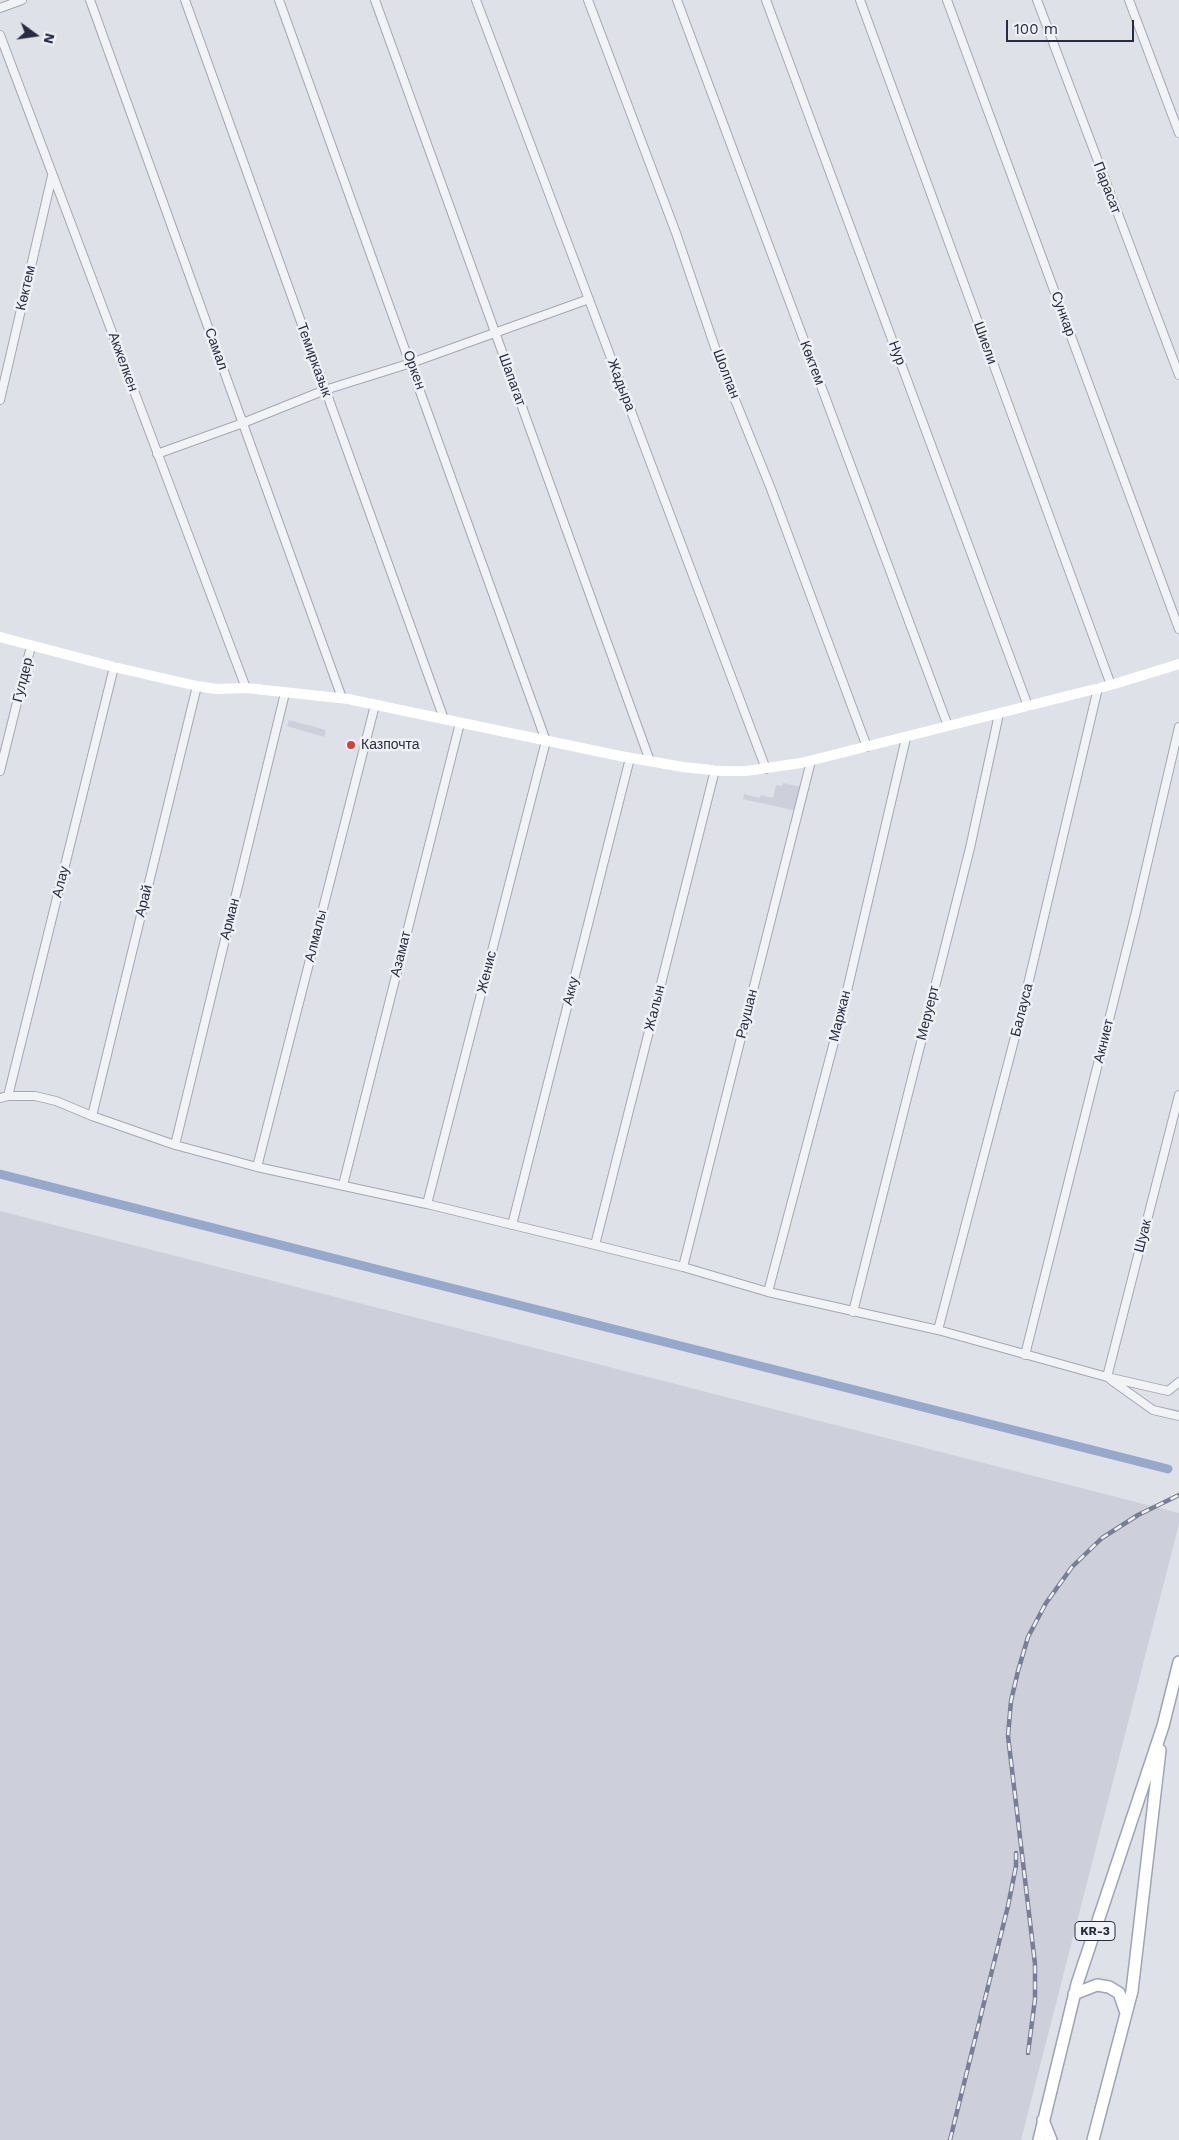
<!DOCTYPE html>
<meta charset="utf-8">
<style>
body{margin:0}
#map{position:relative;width:1179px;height:2140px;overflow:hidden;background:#dfe1e9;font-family:"Work Sans",sans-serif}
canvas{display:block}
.north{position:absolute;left:10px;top:10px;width:50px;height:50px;-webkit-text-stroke:4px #eff1f7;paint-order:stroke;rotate:104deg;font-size:14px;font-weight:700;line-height:20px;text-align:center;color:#272c41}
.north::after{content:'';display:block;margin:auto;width:18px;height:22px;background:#272c41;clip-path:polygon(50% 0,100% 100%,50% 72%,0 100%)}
.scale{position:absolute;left:1006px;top:20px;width:128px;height:22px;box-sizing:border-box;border:2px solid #272c41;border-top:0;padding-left:6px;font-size:15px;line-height:18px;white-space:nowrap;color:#272c41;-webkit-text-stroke:4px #eff1f7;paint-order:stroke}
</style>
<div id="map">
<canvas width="1179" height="2140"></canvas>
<div class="north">N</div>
<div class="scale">100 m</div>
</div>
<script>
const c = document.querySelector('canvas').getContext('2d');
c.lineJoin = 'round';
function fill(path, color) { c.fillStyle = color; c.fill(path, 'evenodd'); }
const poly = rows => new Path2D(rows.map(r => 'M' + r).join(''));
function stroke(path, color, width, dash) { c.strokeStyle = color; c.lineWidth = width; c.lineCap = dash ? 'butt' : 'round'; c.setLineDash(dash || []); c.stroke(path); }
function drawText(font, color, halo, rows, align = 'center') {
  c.font = font + ' "Work Sans",sans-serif'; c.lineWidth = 5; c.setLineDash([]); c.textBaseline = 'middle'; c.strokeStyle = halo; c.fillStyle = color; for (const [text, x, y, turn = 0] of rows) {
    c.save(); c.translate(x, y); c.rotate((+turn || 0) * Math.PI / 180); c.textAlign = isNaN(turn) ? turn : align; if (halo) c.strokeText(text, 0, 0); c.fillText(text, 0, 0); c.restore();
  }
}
const built = poly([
 [289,720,326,730,324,737,287,726],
 [783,783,802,787,797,811,743,799,744,794,760,798,761,795,773,798,776,785,782,786],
 [0,1211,1179,1513,1179,1524,1021,2140,0,2140]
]);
const canal = poly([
 [0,1174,1168,1469]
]);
const street = poly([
 [90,0,342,698],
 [185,0,444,719],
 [279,0,546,741,427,1204],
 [375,0,650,761],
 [476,0,766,769],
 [588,0,676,233,721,365,771,489,867,747],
 [677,0,948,726],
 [766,0,1028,706],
 [860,0,1111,685],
 [947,0,1179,629],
 [1037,0,1179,375],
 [1129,0,1179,133],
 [0,8,22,0],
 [0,35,246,688],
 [0,400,52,176],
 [157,454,243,423,325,390,411,363,589,299],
 [0,771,31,646],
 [8,1096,114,667],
 [0,1098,8,1096,35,1096,56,1101,92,1116,175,1145,257,1167,427,1204,595,1245,683,1267,768,1292,938,1330,1107,1377,1168,1391,1179,1382],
 [92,1116,197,686],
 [175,1145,285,693],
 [257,1167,375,705],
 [343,1185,460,723],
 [512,1225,630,758],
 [595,1245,715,770],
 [683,1267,811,761],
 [768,1292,843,1008,906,738],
 [853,1312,970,848,999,714],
 [938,1330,1021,1014,1098,688],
 [1025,1355,1135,916,1179,727],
 [1107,1377,1179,1095],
 [1111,1380,1153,1410,1179,1416]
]);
const secondary = poly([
 [0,637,114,667,197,686,216,689,246,688,348,699,620,756,683,767,721,771,746,771,801,763,1111,685,1179,664]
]);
const primary = poly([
 [1074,1994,1097,1985,1109,1987,1119,1993,1126,2013],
 [1043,2120,1051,2140],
 [1039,2140,1077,1984,1163,1726,1179,1662],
 [1093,2140,1132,1991,1160,1750]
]);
const rail = poly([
 [1028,2053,1035,1999,1035,1964,1008,1736,1011,1701,1018,1671,1028,1637,1046,1603,1072,1567,1102,1538,1138,1515,1179,1495],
 [950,2140,1008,1906,1016,1866,1016,1853]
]);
const markers = [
 [351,745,5,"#d63f3d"]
];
const shields = [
 [1095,1931,40]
];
const shieldNames = [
 ["KR-3",1095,1931]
];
const streetNames = [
 ["Парасат",1107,188,69],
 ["Көктем",26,288,-77],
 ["Сункар",1063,314,70],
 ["Шиели",985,343,70],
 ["Самал",216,349,70],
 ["Нур",897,353,69],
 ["Темирказык",314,360,70],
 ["Акжелкен",123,362,70],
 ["Көктем",812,363,69],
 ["Оркен",414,370,70],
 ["Шолпан",726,374,69],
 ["Шапагат",512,380,70],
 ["Жадыра",621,385,69],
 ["Гулдер",23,680,-76],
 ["Алау",61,882,-76],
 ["Арай",144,901,-76],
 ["Арман",230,919,-76],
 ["Алмалы",316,936,-76],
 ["Азамат",401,954,-76],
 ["Женис",487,972,-76],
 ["Акку",571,991,-76],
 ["Жалын",655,1008,-76],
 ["Балауса",1022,1010,-76],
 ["Меруерт",928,1013,-76],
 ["Раушан",747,1014,-76],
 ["Маржан",840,1016,-76],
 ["Акниет",1104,1041,-76],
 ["Шуак",1143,1236,-76]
];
const poiNames = [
 ["Казпочта",361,745]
];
fill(built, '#cdd0db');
stroke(canal, '#98a8cb', 9);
stroke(street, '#a4a7b3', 10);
stroke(primary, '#9ea3b6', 14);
stroke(street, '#f2f3f7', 8);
stroke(secondary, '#fff', 10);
stroke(primary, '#fff', 11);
stroke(rail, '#787e94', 4.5);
stroke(rail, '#eff1f7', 2.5, [8]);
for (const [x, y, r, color] of markers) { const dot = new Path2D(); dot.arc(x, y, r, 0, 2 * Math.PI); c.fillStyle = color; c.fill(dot); stroke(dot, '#eff1f7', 2); }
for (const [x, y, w] of shields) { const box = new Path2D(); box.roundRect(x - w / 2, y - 9.5, w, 19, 4); c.fillStyle = '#eff1f7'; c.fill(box); stroke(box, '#272c41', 1); }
drawText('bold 12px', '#272c41', null, shieldNames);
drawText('14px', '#272c41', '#eff1f7', streetNames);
drawText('14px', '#272c41', '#eff1f7', poiNames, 'left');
</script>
